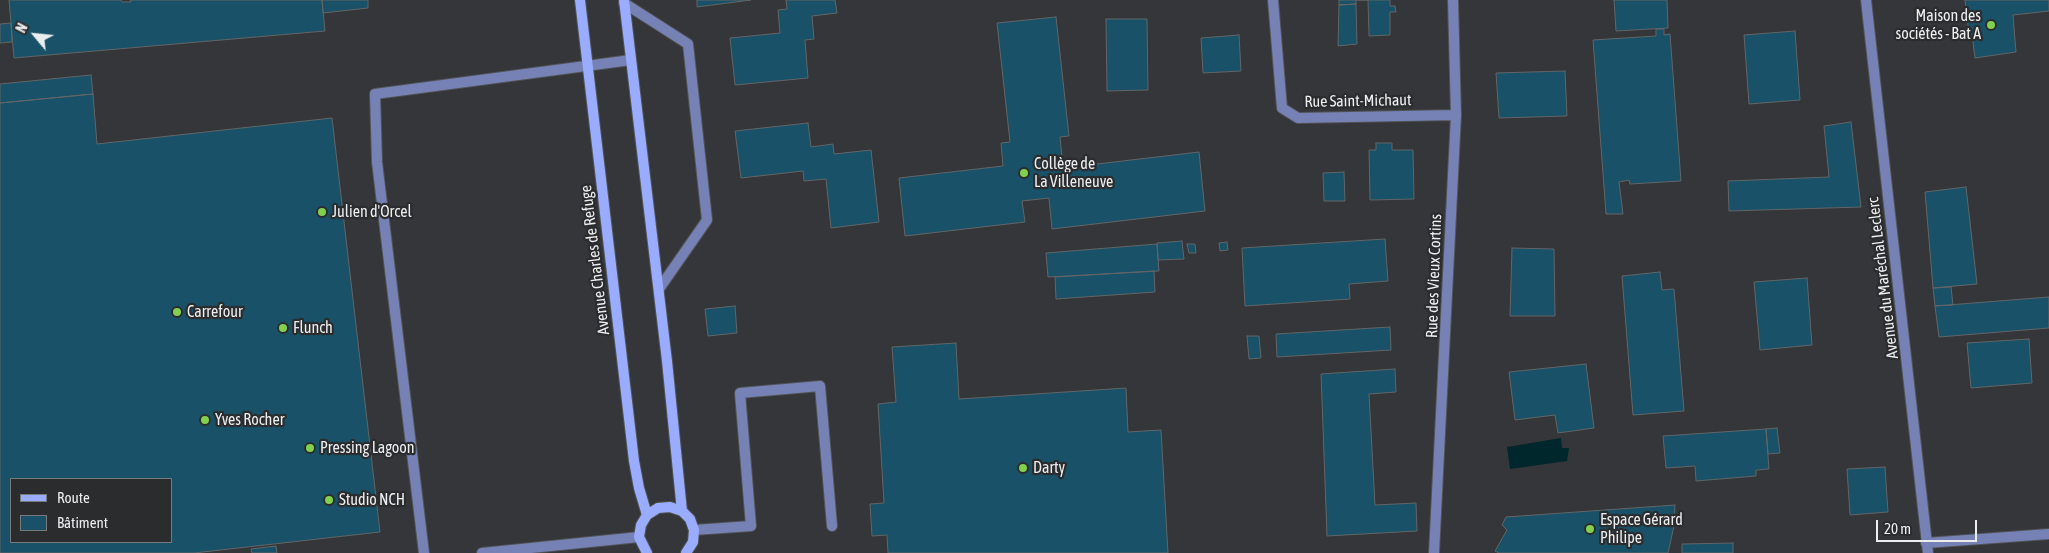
<!DOCTYPE html>
<meta charset="utf-8">
<style>
body{margin:0}
#map{position:relative;width:2049px;height:553px;overflow:hidden;background:#343639;font-family:"Asap Condensed",sans-serif}
canvas{display:block}
.legend{position:absolute;left:10px;top:478px;width:162px;height:65px;box-sizing:border-box;background:#2a2c2e;border:1px solid #78797b;margin:0;padding:6px 9px;list-style:none;font-size:15px;color:#ecedef}
.legend li{display:flex;align-items:center;gap:10px;height:25px}
.legend b{width:25px;border:1px solid #78797b}
.north{position:absolute;left:10px;top:10px;width:50px;height:50px;-webkit-text-stroke:4px #2a2c2e;paint-order:stroke;rotate:298deg;font-size:14px;font-weight:700;line-height:20px;text-align:center;color:#ecedef}
.north::after{content:'';display:block;margin:auto;width:18px;height:22px;background:#ecedef;clip-path:polygon(50% 0,100% 100%,50% 72%,0 100%)}
.scale{position:absolute;left:1876px;top:520px;width:101px;height:22px;box-sizing:border-box;border:2px solid #ecedef;border-top:0;padding-left:6px;font-size:15px;line-height:18px;white-space:nowrap;color:#ecedef;-webkit-text-stroke:4px #2a2c2e;paint-order:stroke}
</style>
<div id="map">
<canvas width="2049" height="553"></canvas>
<ul class="legend">
<li><b style="height:6px;background:#9aacfd"></b>Route</li>
<li><b style="height:14px;background:#195268"></b>Bâtiment</li>
</ul>
<div class="north">N</div>
<div class="scale">20 m</div>
</div>
<script>
const c = document.querySelector('canvas').getContext('2d');
c.lineJoin = 'round';
function fill(path, color) { c.fillStyle = color; c.fill(path, 'evenodd'); }
const poly = rows => new Path2D(rows.map(r => 'M' + r).join(''));
function stroke(path, color, width, dash) { c.strokeStyle = color; c.lineWidth = width; c.lineCap = dash ? 'butt' : 'round'; c.setLineDash(dash || []); c.stroke(path); }
function drawText(font, color, halo, rows, align = 'center') {
  c.font = font + ' "Asap Condensed",sans-serif'; c.lineWidth = 4.5; c.setLineDash([]); c.textBaseline = 'middle'; c.strokeStyle = halo; c.fillStyle = color; for (const [text, x, y, turn = 0] of rows) {
    c.save(); c.translate(x, y); c.rotate((+turn || 0) * Math.PI / 180); c.textAlign = isNaN(turn) ? turn : align; if (halo) c.strokeText(text, 0, 0); c.fillText(text, 0, 0); c.restore();
  }
}
const water = poly([
 [1561,438,1562,448,1569,448,1567,461,1510,469,1507,447]
]);
const building = poly([
 [9,0,121,0,122,2,131,2,130,0,322,0,325,31,14,58,9,0],
 [322,0,368,0,368,8,323,13,322,0],
 [697,0,751,0,697,7,697,0],
 [786,0,835,0,837,13,812,16,814,39,805,40,808,78,735,85,730,38,780,33,778,10,787,9,786,0],
 [1339,0,1356,0,1356,4,1339,5,1339,0],
 [1356,0,1390,0,1390,6,1395,6,1396,12,1390,12,1390,35,1369,36,1368,0,1356,0],
 [1614,0,1667,0,1668,28,1616,31,1614,0],
 [1965,0,2049,0,2049,11,2013,15,2016,52,1975,58,1972,34,1969,35,1965,0],
 [1356,4,1357,44,1338,46,1339,5,1356,4],
 [1056,17,1069,136,1060,137,1063,168,1199,152,1205,211,1052,229,1049,198,1022,201,1025,222,905,236,899,178,1003,166,1001,143,1010,142,997,23,1056,17],
 [1106,19,1147,19,1148,90,1107,91,1106,19],
 [11,23,12,42,0,43,0,24,11,23],
 [1656,29,1664,29,1664,35,1670,34,1681,181,1630,184,1629,180,1619,182,1623,214,1606,214,1593,40,1656,36,1656,29],
 [1795,31,1800,100,1749,104,1744,35,1795,31],
 [1239,35,1241,71,1203,73,1201,38,1239,35],
 [1565,71,1567,116,1499,118,1496,73,1565,71],
 [91,75,93,94,0,103,0,84,91,75],
 [93,94,97,144,332,118,380,532,194,553,0,553,0,103,93,94],
 [11,479,171,479,171,542,11,542,11,479],
 [1851,122,1861,207,1729,211,1728,181,1829,177,1824,126,1851,122],
 [808,123,811,147,833,144,834,154,871,150,879,222,831,228,826,179,804,181,803,171,741,178,735,131,808,123],
 [1376,143,1392,143,1392,150,1413,150,1414,199,1370,200,1369,150,1376,150,1376,143],
 [1344,172,1345,201,1324,201,1323,173,1344,172],
 [1966,187,1977,284,1933,288,1925,192,1966,187],
 [1385,239,1388,281,1349,284,1350,299,1245,306,1242,248,1385,239],
 [1182,241,1184,259,1158,260,1157,243,1182,241],
 [1227,242,1228,250,1220,251,1219,243,1227,242],
 [1157,244,1159,271,1048,277,1046,253,1157,244],
 [1187,244,1195,244,1196,253,1189,253,1187,244],
 [1512,248,1554,249,1555,316,1510,316,1512,248],
 [1154,271,1155,292,1056,299,1055,277,1154,271],
 [1660,272,1662,290,1674,289,1684,411,1633,415,1622,276,1660,272],
 [1807,278,1812,345,1760,350,1754,282,1807,278],
 [1951,287,1953,305,1935,306,1933,288,1951,287],
 [2049,297,2049,328,1939,337,1935,306,2049,297],
 [735,306,737,333,708,336,705,309,735,306],
 [1390,327,1391,350,1277,357,1276,334,1390,327],
 [1247,336,1259,336,1261,358,1249,359,1247,336],
 [2029,339,2032,383,1971,388,1967,343,2029,339],
 [956,343,959,399,1126,388,1128,432,1161,430,1168,553,888,553,887,535,872,536,870,504,884,503,878,404,896,402,892,347,956,343],
 [1586,364,1594,428,1558,433,1555,415,1515,420,1509,372,1586,364],
 [1395,369,1396,392,1369,394,1375,505,1416,503,1417,531,1327,536,1321,374,1395,369],
 [1777,428,1780,453,1768,454,1766,429,1777,428],
 [1766,429,1769,469,1756,470,1756,476,1696,481,1695,466,1666,468,1663,436,1766,429],
 [1885,467,1888,512,1850,515,1847,469,1885,467],
 [1675,505,1674,526,1668,553,1499,553,1495,551,1507,530,1502,525,1506,517,1675,505],
 [1733,543,1733,553,1682,553,1682,544,1733,543],
 [276,546,277,553,252,553,251,549,276,546]
]);
const lane = poly([
 [624,3,688,44,707,220,659,289],
 [694,530,751,526,740,393,820,386,832,526],
 [424,553,377,162,375,94,631,60],
 [482,553,639,537]
]);
const street = poly([
 [1273,0,1282,108,1298,118,1456,115],
 [1866,0,1928,553],
 [1926,543,2049,534],
 [1434,553,1456,115,1453,0]
]);
const secondary = poly([
 [580,0,634,461,639,488,647,515],
 [624,0,667,361,682,511],
 [647,553,639,537,641,525,647,515,658,508,670,507,682,511,690,519,694,530,693,542,686,553]
]);
const markers = [
 [1991,25,5,"#83d04e"],
 [1024,173,5,"#83d04e"],
 [322,212,5,"#83d04e"],
 [177,312,5,"#83d04e"],
 [283,328,5,"#83d04e"],
 [205,420,5,"#83d04e"],
 [310,448,5,"#83d04e"],
 [1023,468,5,"#83d04e"],
 [329,500,5,"#83d04e"],
 [1590,529,5,"#83d04e"]
];
const poiNames = [
 ["Maison des",1981,16,"right"],
 ["sociétés - Bat A",1981,34,"right"],
 ["Collège de",1034,164],
 ["La Villeneuve",1034,182],
 ["Julien d'Orcel",332,212],
 ["Carrefour",187,312],
 ["Flunch",293,328],
 ["Yves Rocher",215,420],
 ["Pressing Lagoon",320,448],
 ["Darty",1033,468],
 ["Studio NCH",339,500],
 ["Espace Gérard",1600,520],
 ["Philipe",1600,538]
];
const streetNames = [
 ["Rue Saint-Michaut",1358,101,-1],
 ["Avenue Charles de Refuge",595,260,-97],
 ["Rue des Vieux Cortins",1434,276,-88],
 ["Avenue du Maréchal Leclerc",1883,278,-97]
];
fill(water, '#00272b');
fill(building, '#195268');
stroke(building, '#626567', 1);
stroke(lane, '#515356', 12);
stroke(street, '#515356', 12);
stroke(secondary, '#515356', 12);
stroke(lane, '#7682b5', 10);
stroke(street, '#7682b5', 10);
stroke(secondary, '#9aacfd', 10);
for (const [x, y, r, color] of markers) { const dot = new Path2D(); dot.arc(x, y, r, 0, 2 * Math.PI); c.fillStyle = color; c.fill(dot); stroke(dot, '#2a2c2e', 2); }
drawText('16px', '#ecedef', '#2a2c2e', poiNames, 'left');
drawText('16px', '#ecedef', '#2a2c2e', streetNames);
</script>
